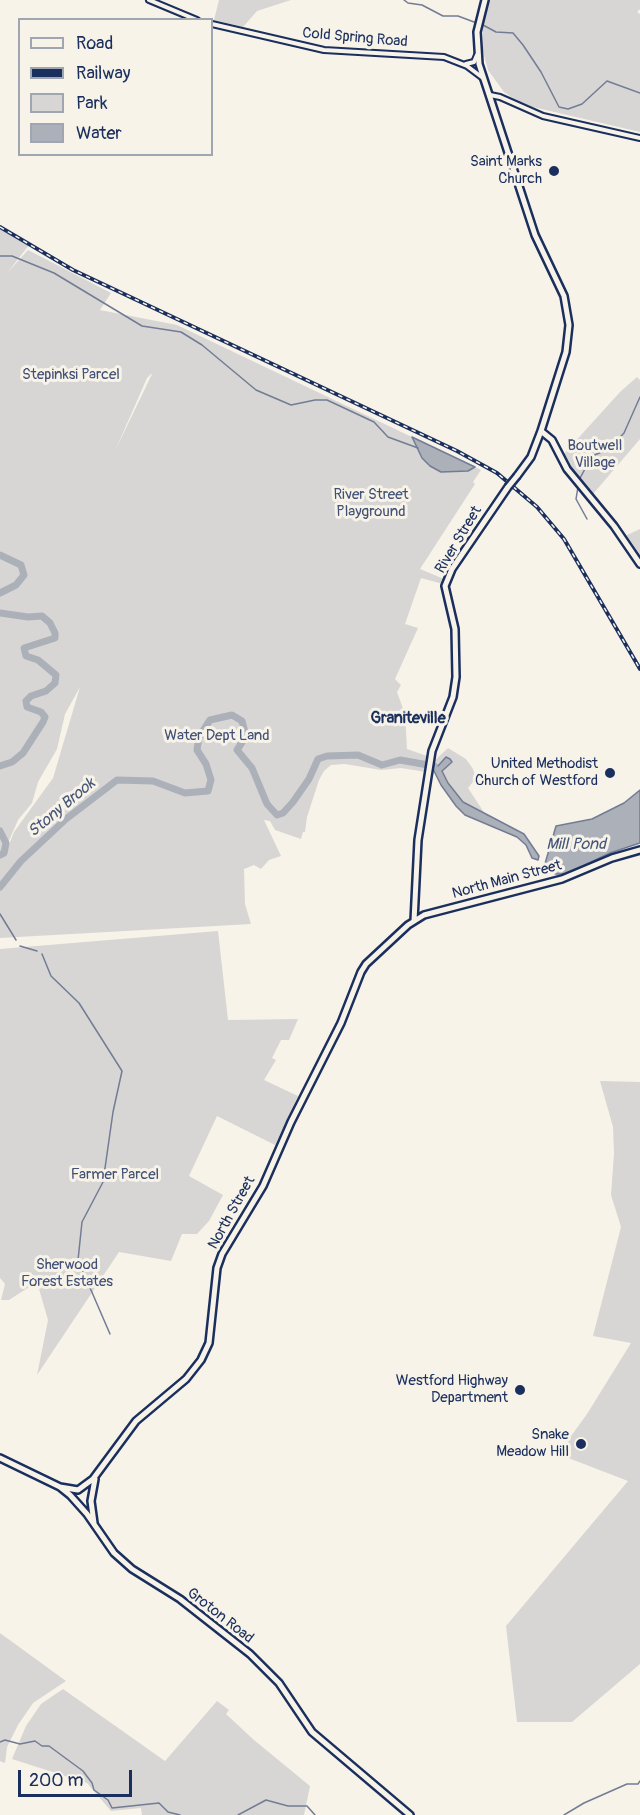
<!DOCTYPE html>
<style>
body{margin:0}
#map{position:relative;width:640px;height:1815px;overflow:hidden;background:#f7f3e8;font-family:Pangolin,sans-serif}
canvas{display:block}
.legend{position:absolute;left:18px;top:18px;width:195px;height:138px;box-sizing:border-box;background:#f7f3e8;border:2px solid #9fa5b1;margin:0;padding:8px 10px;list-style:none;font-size:18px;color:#1b2f5e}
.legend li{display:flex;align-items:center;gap:12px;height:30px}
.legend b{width:30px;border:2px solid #9fa5b1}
.scale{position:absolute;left:18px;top:1770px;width:114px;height:27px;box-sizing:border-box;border:3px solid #1b2f5e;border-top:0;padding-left:8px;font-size:18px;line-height:21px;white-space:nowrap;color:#1b2f5e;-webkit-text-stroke:4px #f7f3e8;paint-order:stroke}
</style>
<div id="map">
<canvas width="640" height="1815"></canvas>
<ul class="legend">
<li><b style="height:8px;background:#f7f3e8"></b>Road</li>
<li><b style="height:8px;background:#1b2f5e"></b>Railway</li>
<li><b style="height:16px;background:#d7d6d4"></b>Park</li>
<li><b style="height:16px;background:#acb0b9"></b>Water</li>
</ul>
<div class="scale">200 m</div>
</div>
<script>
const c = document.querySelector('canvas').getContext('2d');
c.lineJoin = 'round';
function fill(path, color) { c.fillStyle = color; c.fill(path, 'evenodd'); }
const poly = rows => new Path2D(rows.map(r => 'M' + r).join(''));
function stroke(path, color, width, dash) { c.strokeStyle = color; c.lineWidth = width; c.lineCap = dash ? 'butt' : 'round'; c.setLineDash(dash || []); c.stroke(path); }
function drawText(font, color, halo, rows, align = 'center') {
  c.font = font + ' Pangolin,sans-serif'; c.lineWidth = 6; c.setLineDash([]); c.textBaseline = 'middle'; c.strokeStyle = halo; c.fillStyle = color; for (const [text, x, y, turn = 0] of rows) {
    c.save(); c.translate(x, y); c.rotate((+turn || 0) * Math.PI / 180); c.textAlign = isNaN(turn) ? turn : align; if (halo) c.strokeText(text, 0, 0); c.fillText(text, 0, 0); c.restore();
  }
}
const green = poly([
 [219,0,291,0,257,11,243,27,214,20],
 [490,0,640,0,640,9,637,12,640,14,640,132,533,107,517,101,504,92,488,70,482,48,483,26],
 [0,226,29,245,8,272,28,250,111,293,100,310,177,325,481,470,473,482,475,484,420,569,444,579,443,584,421,578,405,624,418,628,395,679,401,685,397,692,405,714,407,749,427,756,426,772,401,768,381,770,345,764,331,765,324,771,319,780,307,817,305,832,303,832,301,839,275,830,270,821,264,820,281,856,269,860,261,869,254,865,244,869,245,904,251,924,0,938],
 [151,374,152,374,115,451,147,378],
 [80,687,53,778,14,832,8,847,8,843,18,820,32,803,38,782,57,749,65,714],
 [637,377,640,380,640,439,593,494,571,469,563,455,620,392],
 [640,529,640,558,625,536],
 [448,748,466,759,473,769,476,778,468,788,485,814,463,803,446,780,441,770,442,764,438,766,433,762],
 [218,931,228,1020,298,1019,289,1040,281,1040,272,1058,276,1060,264,1080,298,1096,275,1145,217,1116,189,1176,223,1195,209,1221,197,1234,182,1234,171,1261,119,1252,37,1375,48,1320,37,1282,9,1300,1,1300,5,1284,0,1278,0,949],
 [600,1081,640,1082,640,1664,572,1722,517,1722,506,1626,628,1481,558,1454,587,1414,631,1343,593,1336,621,1227,611,1195,614,1153,613,1127],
 [0,1633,66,1681,33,1703,18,1725,7,1747,5,1763,0,1761],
 [63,1689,165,1761,217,1701,229,1710,226,1714,254,1740,310,1786,304,1815,142,1815,141,1808,111,1811,87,1783,12,1759,26,1726,41,1704]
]);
const water = poly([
 [412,437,475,467,468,471,441,472,430,466,422,458,412,437],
 [446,757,450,759,452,762,442,771,448,783,463,802,524,834,539,856,538,860,532,858,526,845,517,837,465,815,456,806,441,785,433,769,433,762,438,766,446,757],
 [640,790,640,843,610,853,566,874,556,874,549,872,544,867,556,826,592,819,624,803,640,790]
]);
const stream = poly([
 [404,0,408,3,422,5,443,16,458,16,474,22],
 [483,25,496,32,513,33,523,45,541,72,559,107,568,109,582,104,607,81,640,93],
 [0,256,12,256,54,273,142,326,181,332,202,345,256,390,291,405,315,400,327,400,374,422,388,437,418,448],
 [579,480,592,456,609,449,624,433,640,397],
 [578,487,576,499,587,519],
 [0,914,16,940],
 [20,946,37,951],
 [42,954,51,976,79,1003,122,1071,113,1112,103,1182,82,1222,78,1260,110,1334],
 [0,1742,5,1740,20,1744,35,1741,42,1746,49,1746,83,1771,92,1783,94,1790,108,1800,112,1808,159,1803,168,1812,180,1815],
 [238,1815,266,1800,288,1806,307,1806,315,1815],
 [564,1815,584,1803,627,1784,638,1784,640,1781]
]);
const river = poly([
 [0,555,21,565,24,575,16,585,0,593],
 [0,613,28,617,42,616,50,623,55,633,55,638,24,648,26,656,38,660,56,675,55,683,46,691,31,696,26,701,27,707,41,712,45,717,43,722,23,753,12,762,0,766],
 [0,831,6,843,4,853,0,855],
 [0,887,21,861,66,819,117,780,153,781,185,793,208,791,211,780,206,764,197,750,199,737,210,720,232,715,242,721,246,736,237,750,252,768,267,804,277,815,283,813,293,802,309,779,318,759,327,756,358,755,382,765,400,760,434,766]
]);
const minor = poly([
 [149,0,197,20],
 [212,24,324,50,444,57,467,66,483,78],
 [466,64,474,62,477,55],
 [490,95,500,97,543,116,640,138]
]);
const major = poly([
 [485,0,477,32,479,64,535,235,564,296,569,325,566,352,541,431,531,457,517,476],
 [541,431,552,440,567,469,614,526,640,564],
 [414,921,418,840,432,751,453,697,456,677,455,629,445,586,452,569,508,487],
 [0,1458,60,1487,70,1495,87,1514,114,1553,132,1569,180,1599,250,1654,279,1683,312,1732,410,1815],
 [60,1487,78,1490,93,1479,136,1421,186,1379,201,1360,209,1343,217,1268,222,1254,263,1186,291,1122,341,1023,361,972,366,964,408,925,424,915,562,879,612,858,640,850],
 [94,1523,91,1501,95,1479]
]);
const rail = poly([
 [0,227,73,270,457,451,497,473,537,507,564,539,640,669]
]);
const majorBridge = poly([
 [508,487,517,476]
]);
const markers = [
 [554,171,6,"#1b2f5e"],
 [610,773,6,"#1b2f5e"],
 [520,1390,6,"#1b2f5e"],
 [581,1444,6,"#1b2f5e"]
];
const streetNames = [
 ["Cold Spring Road",355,38,5],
 ["River Street",459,540,-59],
 ["North Main Street",507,880,-15],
 ["North Street",232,1213,-61],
 ["Groton Road",220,1616,38]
];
const poiNames = [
 ["Saint Marks",542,162],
 ["Church",542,179],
 ["United Methodist",598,764],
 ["Church of Westford",598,781],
 ["Westford Highway",508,1381],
 ["Department",508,1398],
 ["Snake",569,1435],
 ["Meadow Hill",569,1452]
];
const parkNames = [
 ["Stepinksi Parcel",71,375],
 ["Boutwell",595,446],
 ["Village",595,463],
 ["River Street",371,495],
 ["Playground",371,512],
 ["Water Dept Land",217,736],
 ["Farmer Parcel",115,1175],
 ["Sherwood",67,1265],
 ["Forest Estates",67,1282]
];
const neighbourhoodNames = [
 ["Graniteville",408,719]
];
const waterNames = [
 ["Stony Brook",62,808,-40],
 ["Mill Pond",576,845]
];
fill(green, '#d7d6d4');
fill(water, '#acb0b9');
stroke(water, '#727c95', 1.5);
stroke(stream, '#727c95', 1.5);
stroke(river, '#acb0b9', 7);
stroke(minor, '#1b2f5e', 8);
stroke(major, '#1b2f5e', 10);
stroke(minor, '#f7f3e8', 4);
stroke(major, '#f7f3e8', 5);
stroke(rail, '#1b2f5e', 4);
stroke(rail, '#f7f3e8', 1.5, [4.5]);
stroke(majorBridge, '#1b2f5e', 10, []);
stroke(majorBridge, '#f7f3e8', 5);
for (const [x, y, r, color] of markers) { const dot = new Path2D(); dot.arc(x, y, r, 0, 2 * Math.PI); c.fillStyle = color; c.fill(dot); stroke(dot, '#f7f3e8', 2); }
drawText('15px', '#1b2f5e', '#f7f3e8', streetNames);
drawText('15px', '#1b2f5e', '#f7f3e8', poiNames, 'right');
drawText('15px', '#415076', '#f7f3e8', parkNames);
drawText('bold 16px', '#1b2f5e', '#f7f3e8', neighbourhoodNames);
drawText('italic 16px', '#465679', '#f7f3e8', waterNames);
</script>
